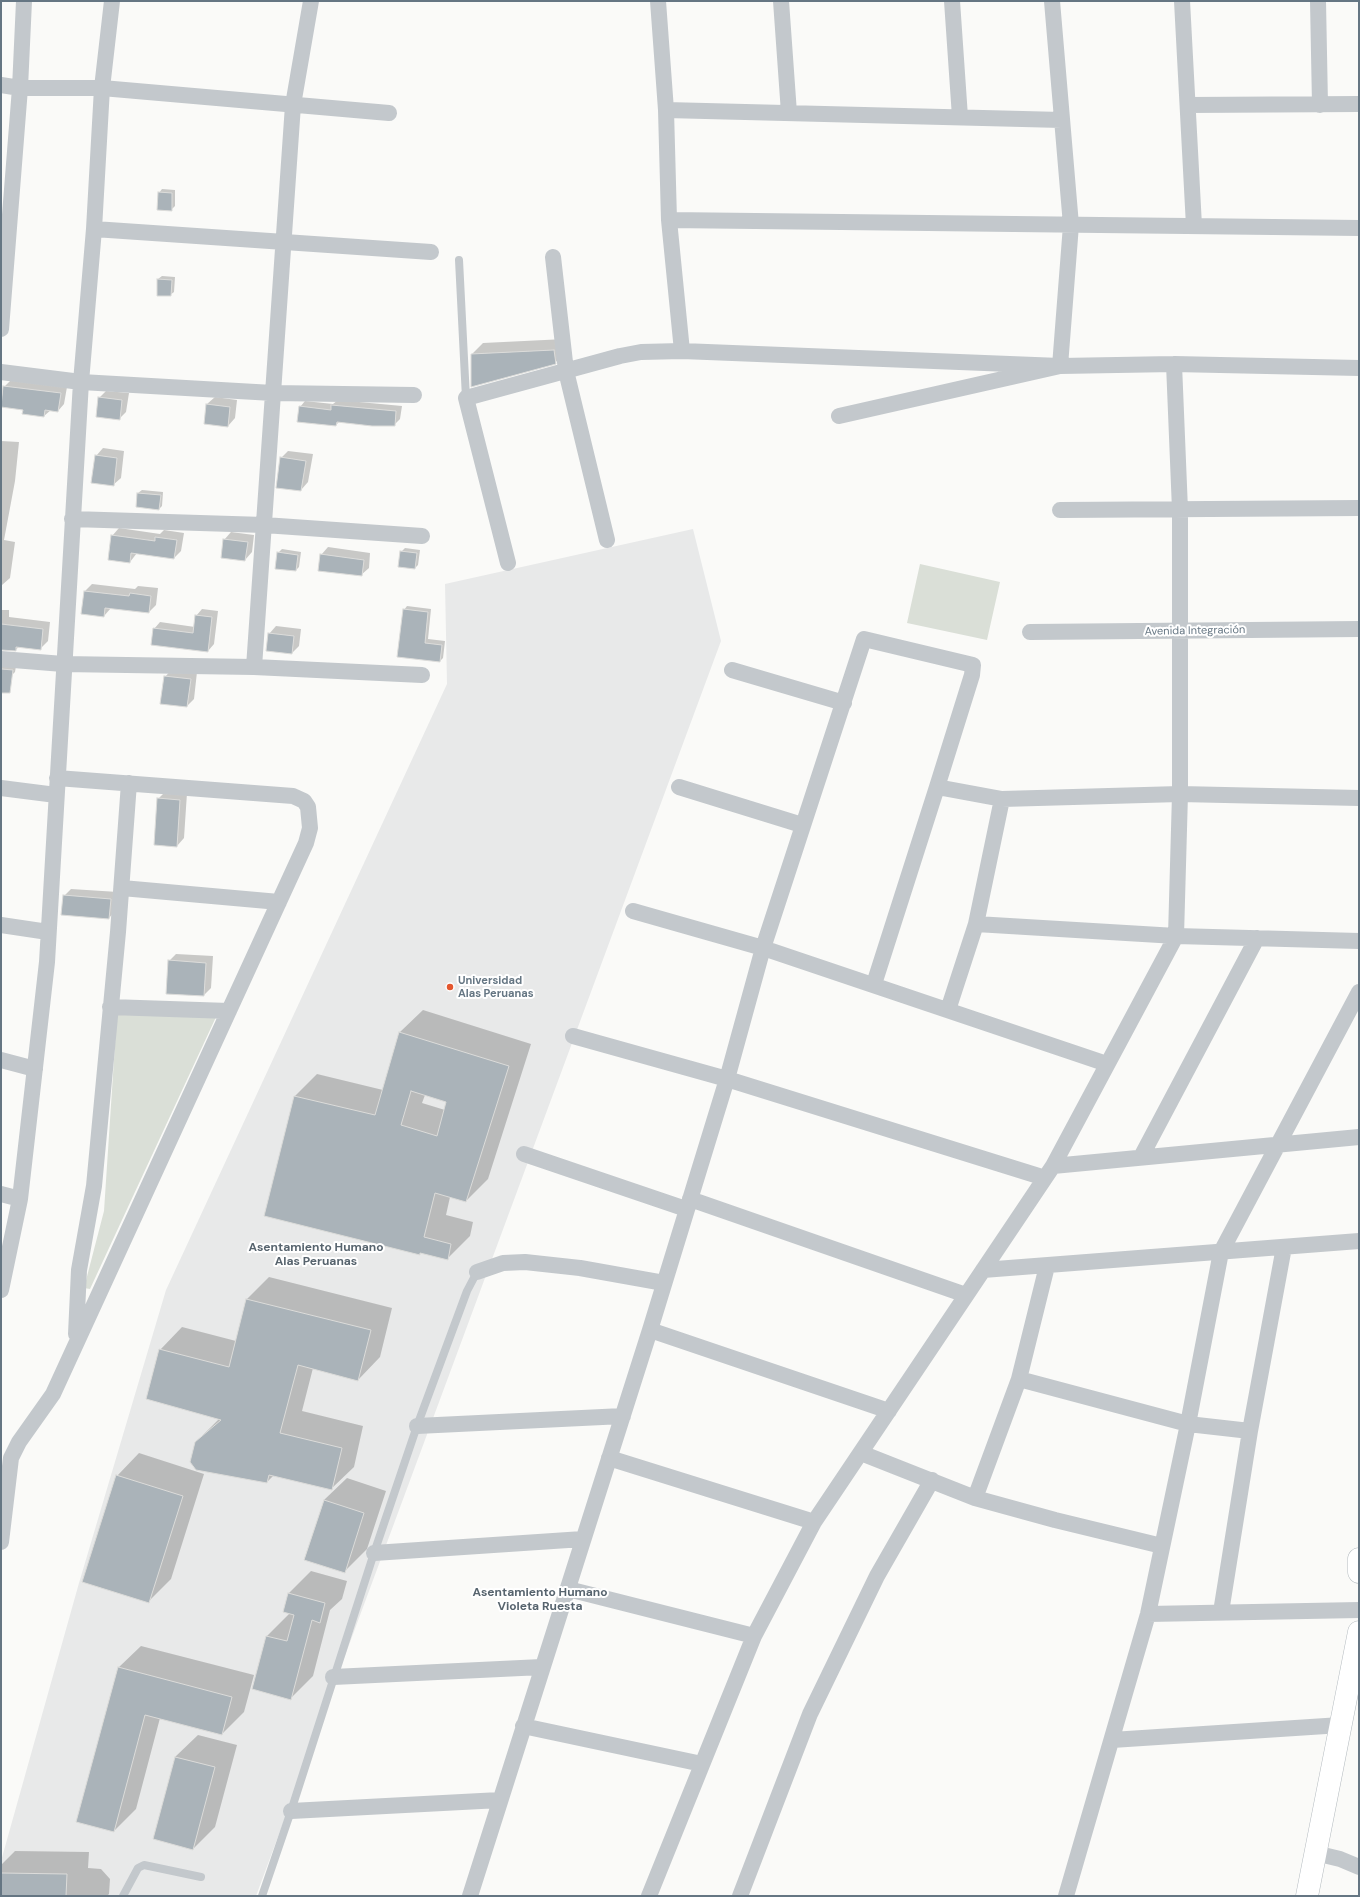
<!DOCTYPE html>
<meta charset="utf-8">
<style>
body{margin:0}
#map{position:relative;width:1360px;height:1897px;overflow:hidden;background:#fafaf8;font-family:"DM Sans",sans-serif}
canvas{display:block}
.frame{position:absolute;inset:0;border:2px solid #657683;pointer-events:none}
</style>
<div id="map">
<canvas width="1360" height="1897"></canvas>
<div class="frame"></div>
</div>
<script>
const c = document.querySelector('canvas').getContext('2d');
c.lineJoin = 'round';
function fill(path, color) { c.fillStyle = color; c.fill(path, 'evenodd'); }
const poly = rows => new Path2D(rows.map(r => 'M' + r).join(''));
function stroke(path, color, width, dash) { c.strokeStyle = color; c.lineWidth = width; c.lineCap = dash ? 'butt' : 'round'; c.setLineDash(dash || []); c.stroke(path); }
function drawText(font, color, halo, rows, align = 'center') {
  c.font = font + ' "DM Sans",sans-serif'; c.lineWidth = 4; c.setLineDash([]); c.textBaseline = 'middle'; c.strokeStyle = halo; c.fillStyle = color; for (const [text, x, y, turn = 0] of rows) {
    c.save(); c.translate(x, y); c.rotate((+turn || 0) * Math.PI / 180); c.textAlign = isNaN(turn) ? turn : align; if (halo) c.strokeText(text, 0, 0); c.fillText(text, 0, 0); c.restore();
  }
}
const built = poly([
 [693,529,721,641,256,1896,1,1896,1,1861,79,1583,166,1290,447,684,445,584]
]);
const green = poly([
 [920,564,1000,582,987,640,907,623],
 [117,1014,216,1017,90,1289,84,1288,104,1211]
]);
const shadow = poly([
 [162,189,175,190,175,206,171,210,159,193],
 [162,276,175,277,174,292,170,295,158,279],
 [565,339,566,351,555,363,472,354,483,343],
 [11,380,67,387,64,404,58,411,51,410,44,416,24,409,4,387],
 [106,391,129,393,126,412,119,419,99,398],
 [215,397,237,400,235,418,228,426,207,404],
 [338,400,402,406,400,419,394,425,340,421,336,425,300,407,305,401,333,404],
 [1,441,19,442,15,481,4,540,15,542,10,578,2,585],
 [103,448,124,451,121,478,113,485,96,456],
 [288,451,313,454,308,482,301,490,281,458],
 [142,490,163,492,162,506,159,509,137,506,138,493],
 [119,528,160,534,164,530,184,533,181,551,174,558,137,553,130,562,112,536],
 [231,532,254,535,252,552,245,560,224,540],
 [328,547,370,553,369,568,361,575,321,555],
 [405,548,420,550,418,565,415,568,401,552],
 [282,549,301,552,299,567,296,570,278,553],
 [92,584,135,589,138,586,158,588,156,605,149,612,111,608,104,616,85,591],
 [407,606,431,609,428,639,445,641,443,658,440,661,399,656,404,610],
 [202,609,218,611,214,644,208,651,154,629,160,622,195,627,196,616],
 [1,610,9,610,9,617,50,622,48,641,40,649,19,646,16,650,1,649],
 [276,626,301,629,299,646,292,653,269,634],
 [1,664,16,666,15,672,12,675,1,674],
 [172,669,197,672,194,699,187,706,165,677],
 [166,791,187,793,184,838,177,846,158,799],
 [71,889,118,892,116,910,109,918,64,896],
 [176,954,213,956,211,988,204,995,169,961],
 [423,1010,531,1044,488,1179,466,1201,450,1197,446,1215,473,1222,470,1236,447,1259,421,1252,420,1253,295,1096,317,1074,383,1090,400,1032],
 [425,1095,447,1101,445,1110,422,1103],
 [269,1277,392,1308,380,1357,358,1380,313,1368,302,1411,363,1426,354,1467,331,1489,274,1475,267,1482,196,1442,220,1418,160,1350,182,1327,236,1341,247,1299],
 [139,1453,204,1474,171,1579,149,1601,117,1476],
 [347,1478,386,1491,367,1549,344,1572,324,1500],
 [311,1571,347,1581,342,1599,330,1610,313,1676,290,1699,267,1636,290,1613,289,1593],
 [141,1646,254,1675,244,1712,222,1734,160,1718,136,1809,114,1831,118,1668],
 [198,1735,237,1745,215,1827,193,1849,154,1838,175,1757],
 [15,1851,89,1852,88,1868,101,1869,110,1879,109,1894,107,1896,1,1896,1,1865]
]);
const building = poly([
 [158,192,172,193,172,211,157,210,158,192],
 [157,279,172,280,171,296,157,296,157,279],
 [554,350,556,364,471,387,471,354,554,350],
 [3,386,61,393,58,412,45,410,44,417,22,414,23,410,1,407,3,386],
 [98,397,122,400,120,420,96,417,98,397],
 [206,404,230,407,228,427,204,424,206,404],
 [331,405,396,411,395,426,372,426,337,422,336,426,297,422,299,406,331,410,331,405],
 [95,455,117,458,114,486,91,483,95,455],
 [280,457,306,461,301,491,276,488,280,457],
 [137,493,161,495,159,510,136,507,137,493],
 [111,535,155,541,155,537,177,540,174,559,131,553,130,563,108,560,111,535],
 [223,539,248,542,245,561,221,558,223,539],
 [400,551,417,553,415,569,398,567,400,551],
 [277,552,298,555,296,571,275,569,277,552],
 [320,554,364,560,362,576,318,571,320,554],
 [84,591,129,596,130,593,151,596,149,613,105,608,104,617,81,614,84,591],
 [403,609,428,612,425,643,442,645,440,662,397,657,403,609],
 [195,615,212,617,208,652,151,645,153,628,193,633,195,615],
 [1,624,43,629,41,650,16,647,16,651,1,650,1,624],
 [268,633,294,636,292,654,266,651,268,633],
 [1,669,13,670,10,693,1,693,1,669],
 [164,676,191,679,187,707,160,704,164,676],
 [157,798,180,800,177,847,154,845,157,798],
 [63,895,111,899,109,919,61,915,63,895],
 [168,960,206,963,204,996,166,994,168,960],
 [399,1032,509,1066,466,1202,435,1193,424,1237,451,1244,448,1260,420,1253,420,1255,264,1216,294,1096,375,1115,399,1032],
 [411,1091,446,1102,437,1136,401,1125,411,1091],
 [246,1299,371,1330,358,1381,298,1365,280,1433,342,1448,332,1490,269,1475,267,1483,196,1470,190,1462,195,1442,221,1420,146,1399,159,1349,229,1367,246,1299],
 [116,1475,183,1496,149,1603,82,1582,116,1475],
 [324,1500,364,1513,345,1573,304,1560,324,1500],
 [288,1593,325,1603,320,1623,312,1620,291,1700,252,1689,266,1636,287,1641,294,1615,283,1612,288,1593],
 [118,1667,232,1697,222,1735,145,1715,114,1832,76,1822,118,1667],
 [175,1757,215,1767,193,1850,153,1839,175,1757],
 [1,1873,67,1874,66,1896,1,1896,1,1873]
]);
const lane = poly([
 [459,260,466,398],
 [123,1896,138,1868,144,1865,201,1877],
 [262,1896,291,1811,374,1553,417,1426,467,1291,477,1272]
]);
const street = poly([
 [658,1,666,110,669,220,682,351],
 [781,1,789,113],
 [952,1,960,117],
 [1182,1,1194,226],
 [1318,1,1320,105],
 [1,85,20,88,102,88,389,113],
 [1188,105,1359,104],
 [666,110,1062,120],
 [669,220,1359,228],
 [94,229,431,252],
 [553,257,566,371,607,540],
 [1,329,20,88,24,1],
 [1,372,81,382,273,393,414,395],
 [839,416,1060,366,1071,225,1052,1],
 [1060,510,1359,508],
 [72,519,264,525,422,536],
 [508,563,466,398,620,356,641,352,682,351,1060,366,1174,364,1359,368],
 [1030,632,1359,629],
 [1,659,63,664,254,667,422,675],
 [254,667,293,105,311,1],
 [732,670,844,703],
 [679,787,802,825],
 [937,787,1002,799,1180,794,1359,798],
 [1,788,56,795],
 [122,888,279,902],
 [633,911,763,948,1107,1064],
 [976,924,1176,936,1359,941],
 [1,925,48,932],
 [110,1007,229,1011],
 [948,1010,976,924,1002,799],
 [573,1036,727,1079,1045,1178],
 [1,1060,35,1069],
 [524,1154,686,1209],
 [1141,1157,1257,938],
 [1053,1166,1359,1137],
 [1,1194,20,1199],
 [690,1199,966,1295],
 [983,1270,1359,1241],
 [477,1272,503,1263,525,1262,580,1268,664,1283],
 [1,1290,20,1199,47,962,81,382,94,229,102,88,112,1],
 [650,1330,889,1411],
 [76,1334,79,1270,94,1186,118,932,129,783],
 [1019,1379,1188,1424,1250,1431],
 [417,1426,623,1416],
 [861,1453,975,1498,1055,1520,1162,1546],
 [609,1458,814,1522],
 [975,1498,1019,1379,1047,1266],
 [1,1542,11,1458,19,1442,53,1394,306,843,310,828,308,807,304,801,293,796,57,778],
 [374,1553,583,1539],
 [568,1589,754,1636],
 [1221,1612,1250,1431,1284,1247],
 [1148,1614,1359,1610],
 [333,1677,542,1667],
 [523,1726,702,1764],
 [1112,1740,1341,1725],
 [291,1811,500,1800],
 [1315,1853,1340,1859,1359,1867],
 [470,1896,650,1330,727,1079,763,948,864,639,973,665,972,675,937,787,874,984],
 [649,1896,754,1636,814,1522,1053,1166,1176,936,1180,794,1180,510,1174,364],
 [740,1896,810,1714,877,1576,932,1480],
 [1066,1896,1148,1614,1188,1424,1221,1252,1359,992]
]);
const secondary = poly([
 [1359,1559,1359,1572],
 [1307,1896,1359,1632]
]);
const markers = [
 [450,987,4,"#e4572e"]
];
const streetNames = [
 ["Avenida Integración",1195,631,-1]
];
const poiNames = [
 ["Universidad",458,981],
 ["Alas Peruanas",458,994]
];
const neighbourhoodNames = [
 ["Asentamiento Humano",316,1248],
 ["Alas Peruanas",316,1262],
 ["Asentamiento Humano",540,1593],
 ["Violeta Ruesta",540,1607]
];
fill(built, '#e8e9e9');
fill(green, '#dadfd7');
fill(shadow, '#0003');
fill(building, '#aab3b9');
stroke(building, '#dcdcda', 1);
stroke(secondary, '#b3babf', 23);
stroke(lane, '#c3c8cc', 8);
stroke(street, '#c3c8cc', 16);
stroke(secondary, '#fff', 22);
for (const [x, y, r, color] of markers) { const dot = new Path2D(); dot.arc(x, y, r, 0, 2 * Math.PI); c.fillStyle = color; c.fill(dot); stroke(dot, '#fff', 1.5); }
drawText('11px', '#657683', '#fff', streetNames);
drawText('bold 11px', '#657683', '#fff', poiNames, 'left');
drawText('bold 12px', '#57646e', '#fff', neighbourhoodNames);
</script>
